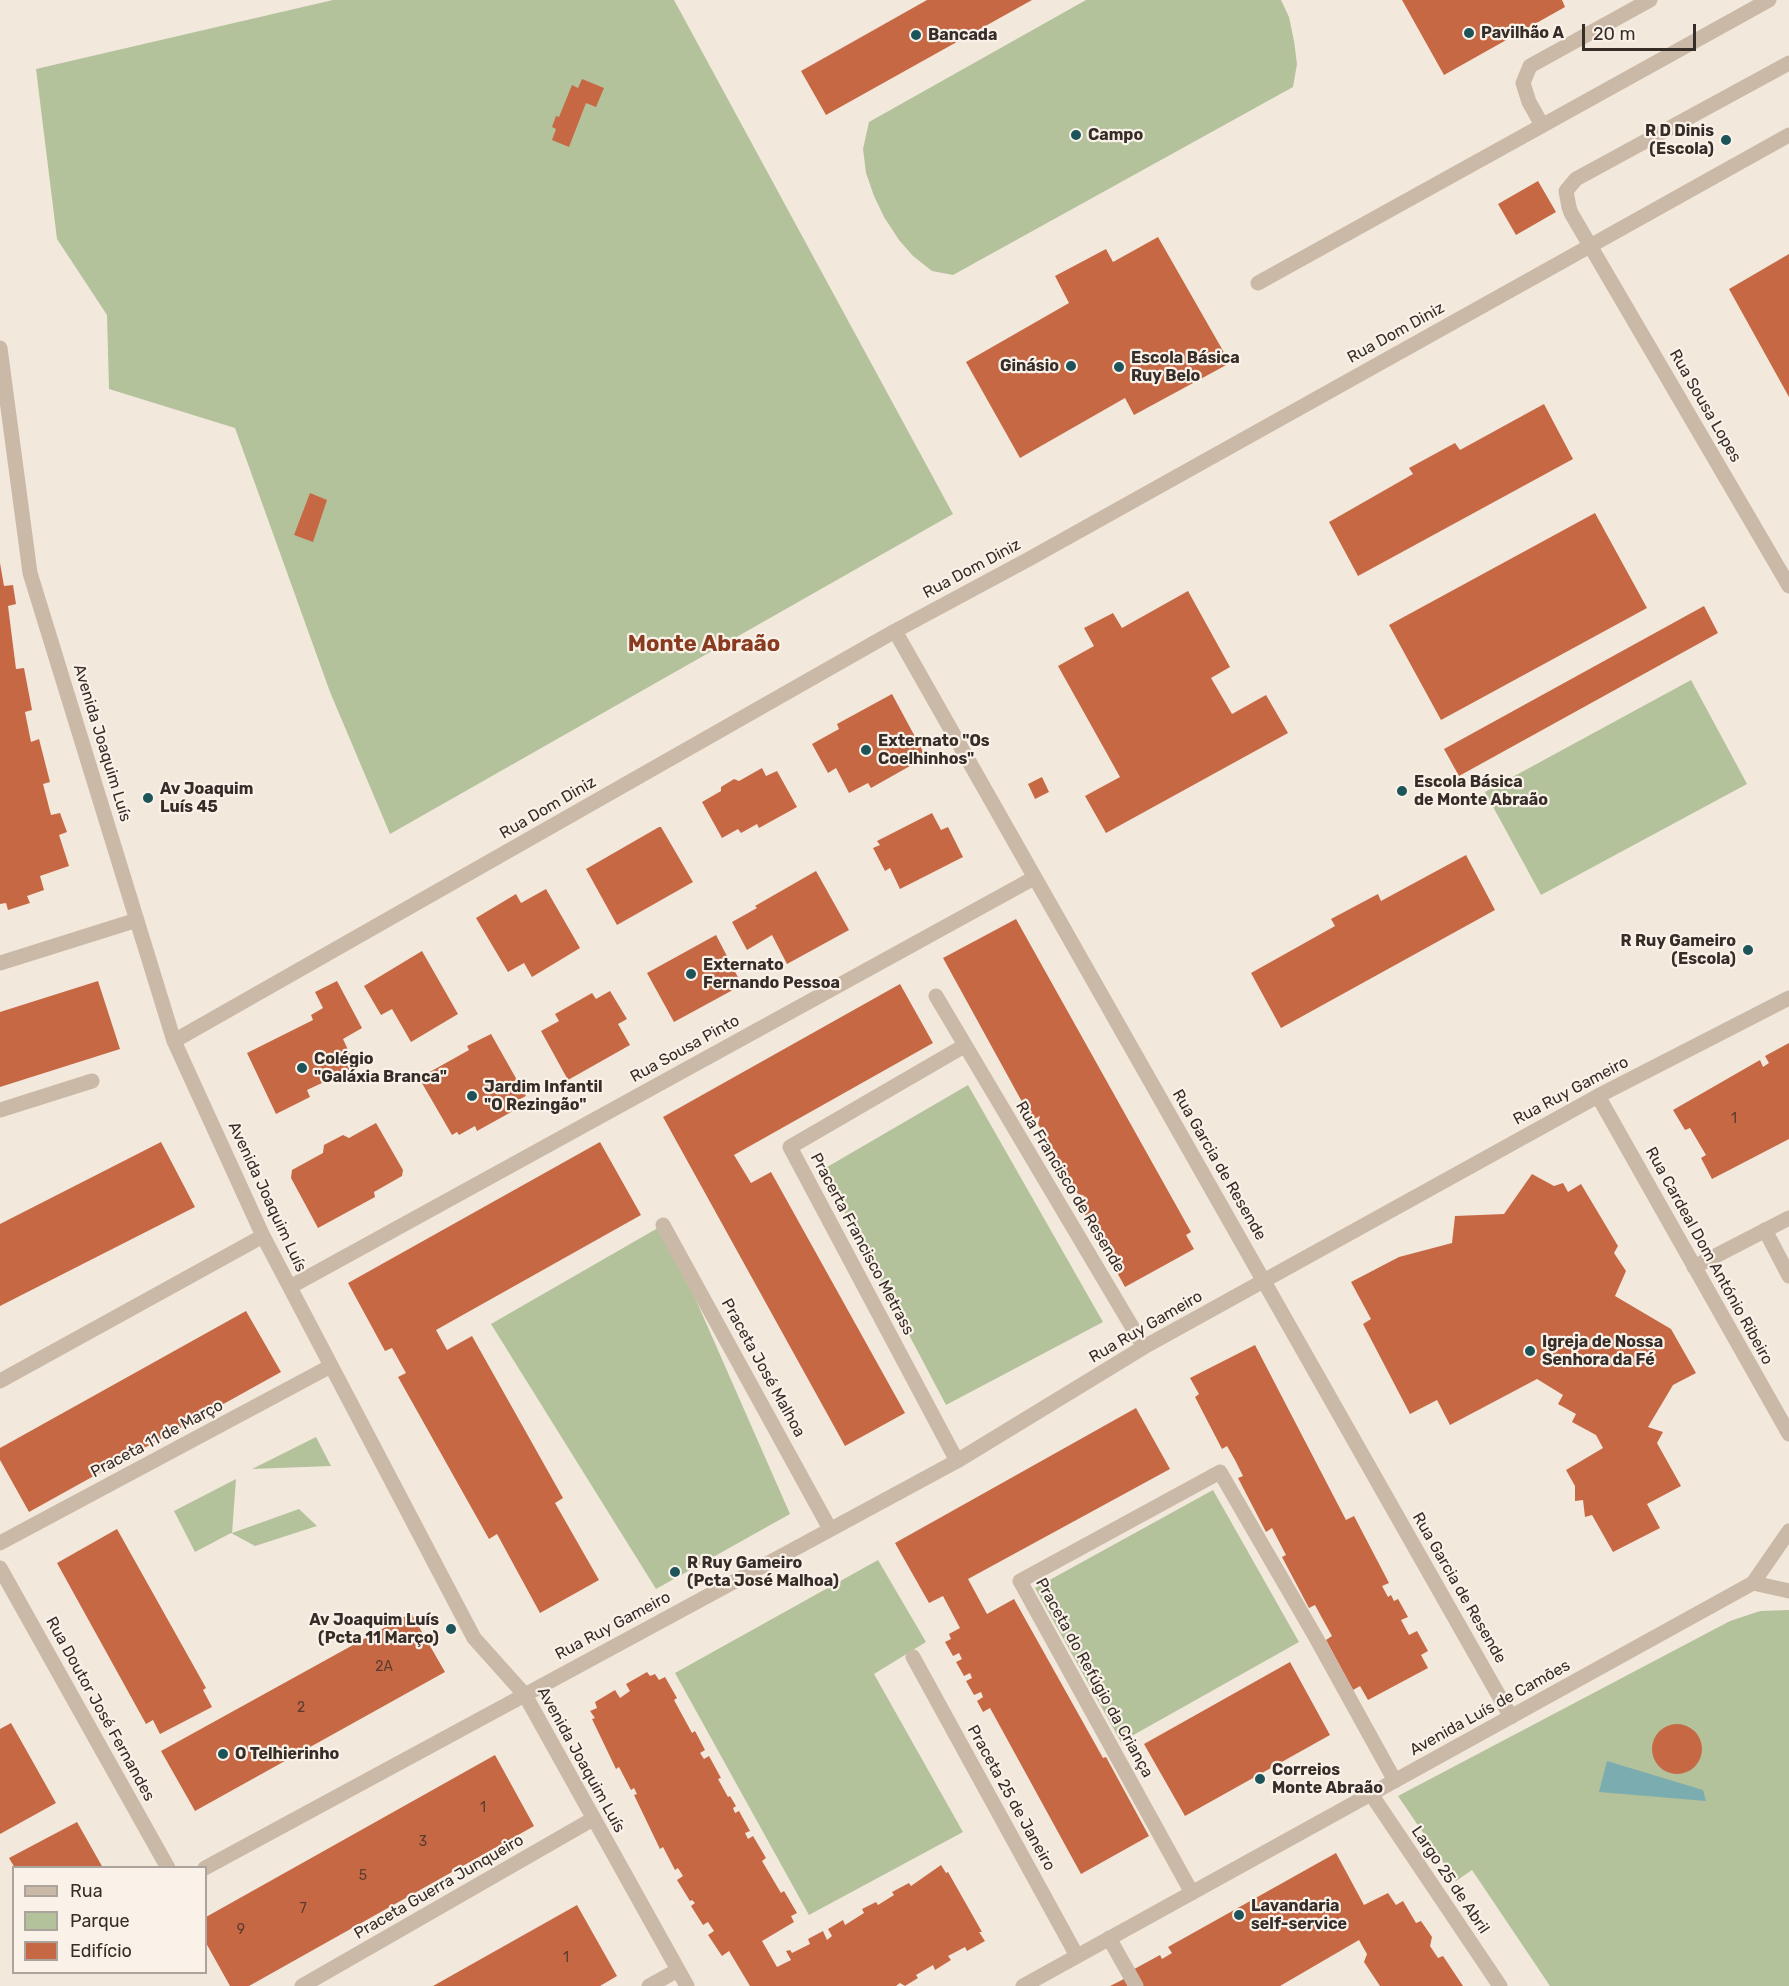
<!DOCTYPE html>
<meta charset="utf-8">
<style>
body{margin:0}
#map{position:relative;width:1789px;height:1986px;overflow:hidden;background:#f2e9dc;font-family:Rubik,sans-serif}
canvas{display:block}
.legend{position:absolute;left:12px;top:1866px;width:195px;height:108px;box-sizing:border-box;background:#faf2e9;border:2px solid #aca39c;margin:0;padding:8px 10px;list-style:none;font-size:18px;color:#372d28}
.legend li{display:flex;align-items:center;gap:12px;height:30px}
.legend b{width:30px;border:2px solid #aca39c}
.scale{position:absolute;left:1582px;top:24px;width:114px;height:27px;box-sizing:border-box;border:3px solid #372d28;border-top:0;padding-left:8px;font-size:18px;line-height:21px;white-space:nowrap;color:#372d28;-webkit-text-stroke:4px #faf2e9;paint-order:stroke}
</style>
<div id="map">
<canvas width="1789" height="1986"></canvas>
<ul class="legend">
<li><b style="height:8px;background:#cbb9a8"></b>Rua</li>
<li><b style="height:16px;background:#b4c29c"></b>Parque</li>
<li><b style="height:16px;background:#c76845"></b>Edifício</li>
</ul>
<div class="scale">20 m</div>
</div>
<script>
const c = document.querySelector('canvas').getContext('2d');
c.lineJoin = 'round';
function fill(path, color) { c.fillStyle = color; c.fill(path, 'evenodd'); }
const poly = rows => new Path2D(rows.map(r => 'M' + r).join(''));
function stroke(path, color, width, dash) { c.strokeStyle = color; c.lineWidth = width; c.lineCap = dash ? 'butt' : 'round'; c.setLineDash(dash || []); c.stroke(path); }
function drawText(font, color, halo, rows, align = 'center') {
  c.font = font + ' Rubik,sans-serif'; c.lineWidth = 4.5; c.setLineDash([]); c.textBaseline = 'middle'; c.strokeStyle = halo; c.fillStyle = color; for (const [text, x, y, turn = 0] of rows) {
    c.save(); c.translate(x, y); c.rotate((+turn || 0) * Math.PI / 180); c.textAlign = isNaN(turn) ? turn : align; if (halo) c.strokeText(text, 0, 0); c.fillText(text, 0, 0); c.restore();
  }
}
const green = poly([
 [333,0,674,0,953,514,390,834,330,692,235,428,109,389,107,315,57,239,36,69],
 [1086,0,1281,0,1289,17,1294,41,1297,64,1293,87,953,275,932,271,913,256,899,240,884,217,874,196,866,173,863,149,869,122],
 [1691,680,1747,784,1541,895,1485,792],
 [968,1085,1103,1322,946,1405,822,1170],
 [663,1225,790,1514,656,1589,491,1324],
 [316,1437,331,1466,252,1469],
 [236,1479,232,1533,299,1509,317,1526,255,1546,231,1533,195,1552,174,1511],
 [1213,1490,1299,1642,1121,1742,1035,1588],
 [878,1560,926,1642,874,1674,963,1832,809,1915,675,1673],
 [1789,1610,1789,1986,1550,1986,1472,1870,1456,1881,1398,1796,1730,1621,1760,1611]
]);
const water = poly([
 [1607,1761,1703,1790,1706,1801,1599,1792]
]);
const building = poly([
 [927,0,1032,0,826,115,801,71],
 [1402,0,1562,0,1565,7,1444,75],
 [582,79,604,88,596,107,586,103,569,147,552,140,556,129,552,127,556,116,559,117,572,85,578,88],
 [1538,181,1556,212,1516,235,1498,204],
 [1158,237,1230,363,1134,415,1125,398,1020,458,966,362,1069,303,1055,276,1106,249,1113,262],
 [1789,254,1789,397,1729,289],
 [1544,404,1573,459,1358,576,1329,522,1413,474,1409,468,1455,443,1460,450],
 [310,493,327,500,313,542,294,535],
 [1595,513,1647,608,1441,720,1389,625],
 [0,563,4,586,13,585,16,604,8,606,16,669,24,668,32,710,25,712,31,742,39,739,50,782,43,784,51,815,60,813,67,832,59,835,69,866,40,876,44,890,27,896,30,903,8,910,6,903,0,904],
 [1188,591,1230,667,1211,678,1232,714,1266,695,1288,733,1106,833,1085,796,1120,777,1058,666,1094,646,1084,628,1113,613,1122,628],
 [1704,606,1718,633,1459,776,1444,749],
 [892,694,926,757,871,788,868,783,849,793,836,768,828,773,812,744,839,729,837,724],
 [762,768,766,776,777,771,797,807,759,828,757,824,741,833,738,829,722,838,702,802,721,791,721,787,734,779,739,781],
 [1042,777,1049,792,1035,799,1028,784],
 [932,813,941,830,948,827,963,857,900,889,890,868,885,871,873,848,880,845,877,841],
 [659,827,661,827,693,882,617,925,586,869],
 [1466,855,1495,910,1281,1028,1251,973,1335,926,1331,919,1378,894,1381,901],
 [816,871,849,930,787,964,772,935,747,950,732,922,757,908,755,906],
 [546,889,580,948,532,977,524,963,508,972,476,918,516,894,521,903],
 [1016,919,1191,1232,1186,1235,1194,1249,1125,1287,1077,1200,1085,1196,1078,1194,1071,1182,1068,1184,1041,1136,1044,1134,1038,1124,1040,1116,1032,1120,943,958],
 [716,935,742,985,674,1022,647,973],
 [422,951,458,1014,411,1042,392,1009,381,1015,364,986],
 [98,981,120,1049,0,1087,0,1012],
 [337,981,362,1028,343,1039,356,1067,307,1090,310,1097,276,1114,247,1053,313,1020,311,1015,323,1008,315,992],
 [900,984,933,1043,734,1155,751,1183,771,1172,905,1413,845,1446,663,1117],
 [610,991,627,1019,618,1024,630,1045,568,1080,541,1031,559,1021,555,1014,592,993,596,999],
 [491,1034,526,1096,509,1105,513,1111,477,1131,475,1126,459,1135,457,1132,452,1135,419,1078,469,1050,467,1046],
 [1789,1043,1789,1139,1712,1179,1701,1158,1706,1155,1690,1128,1685,1130,1673,1110,1760,1060,1763,1067,1769,1063,1765,1056],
 [376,1123,403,1170,402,1176,374,1192,375,1197,318,1228,291,1178,292,1170,323,1153,324,1145,343,1135,349,1138],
 [161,1142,195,1207,0,1306,0,1224],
 [600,1142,641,1215,436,1330,447,1350,472,1336,563,1498,555,1503,599,1580,540,1613,497,1534,489,1539,398,1377,406,1373,392,1348,385,1351,348,1283],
 [1532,1174,1554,1186,1563,1183,1568,1192,1581,1184,1618,1246,1614,1253,1626,1271,1615,1296,1671,1329,1696,1373,1673,1385,1648,1427,1663,1432,1657,1443,1681,1486,1647,1504,1660,1528,1613,1552,1592,1515,1585,1517,1583,1500,1575,1501,1575,1486,1566,1470,1603,1448,1596,1435,1572,1422,1576,1414,1558,1404,1563,1395,1537,1379,1450,1425,1437,1400,1410,1414,1363,1324,1371,1319,1351,1282,1399,1257,1452,1243,1455,1216,1504,1214],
 [246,1311,281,1372,29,1512,0,1460,0,1448],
 [1255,1345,1346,1520,1354,1516,1389,1583,1382,1586,1388,1597,1391,1595,1394,1601,1398,1599,1408,1617,1401,1620,1409,1635,1417,1631,1428,1651,1421,1655,1428,1668,1368,1700,1360,1686,1353,1690,1326,1640,1332,1636,1322,1618,1315,1605,1309,1608,1282,1557,1286,1555,1272,1528,1266,1532,1238,1478,1243,1476,1235,1460,1227,1446,1222,1449,1195,1397,1199,1394,1190,1378],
 [1136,1408,1170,1469,968,1579,987,1614,1014,1599,1103,1758,1106,1757,1149,1836,1081,1874,990,1708,983,1712,977,1701,983,1697,981,1692,974,1695,966,1681,972,1678,970,1673,964,1676,956,1662,962,1659,959,1653,953,1656,945,1642,951,1639,949,1634,960,1628,943,1596,929,1603,895,1543],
 [117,1529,206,1688,203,1690,212,1707,160,1734,153,1720,146,1724,57,1563],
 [411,1613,445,1672,195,1811,161,1751],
 [1290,1662,1330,1735,1185,1816,1144,1744],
 [647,1672,650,1676,655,1674,659,1680,665,1677,677,1698,674,1700,692,1733,695,1731,705,1750,700,1753,704,1759,709,1756,721,1778,718,1779,728,1797,730,1796,736,1806,733,1808,735,1813,739,1811,750,1831,745,1833,748,1839,753,1836,766,1858,762,1861,781,1893,784,1891,797,1913,791,1916,794,1922,762,1941,777,1967,791,1960,786,1951,790,1950,792,1953,810,1944,808,1939,823,1931,827,1940,832,1936,828,1929,843,1920,845,1925,864,1913,862,1909,876,1902,878,1905,894,1895,892,1892,909,1883,911,1886,941,1865,946,1873,948,1872,982,1932,979,1932,985,1941,967,1951,965,1947,948,1956,951,1960,935,1970,933,1965,916,1975,918,1978,905,1986,900,1983,896,1986,750,1986,729,1951,722,1956,708,1935,714,1931,708,1922,703,1925,691,1906,695,1903,692,1900,690,1901,677,1880,683,1876,678,1868,675,1870,663,1847,660,1849,634,1795,637,1794,634,1788,631,1790,619,1767,616,1769,592,1719,595,1718,590,1711,597,1708,595,1702,615,1690,620,1698,630,1691,626,1684],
 [11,1723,56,1803,0,1834,0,1729],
 '1652 1749a25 25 0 1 1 50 0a25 25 0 1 1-50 0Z',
 [495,1755,534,1826,249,1986,230,1986,206,1943,206,1917],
 [77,1822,103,1868,15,1868,9,1858],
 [1336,1853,1364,1905,1388,1893,1396,1905,1403,1901,1416,1923,1421,1921,1432,1937,1430,1946,1438,1958,1443,1956,1463,1986,1380,1986,1364,1962,1367,1954,1359,1940,1280,1986,1110,1986,1128,1977,1127,1973,1160,1955,1162,1959,1172,1953,1168,1947],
 [577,1905,617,1976,600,1986,433,1986]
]);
const minor = poly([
 [1789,63,1576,179,1566,191,1569,207,1571,213,1789,586],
 [1542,125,1529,102,1523,83,1530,66,1650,0],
 [1258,283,1769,0],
 [0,348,30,573,174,1041,263,1236,474,1638,525,1695,687,1986],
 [895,631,1511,1717],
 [0,963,137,920],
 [936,996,1144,1347],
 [174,1041,895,631,1029,559,1789,135],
 [1598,1096,1789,1434],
 [0,1110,92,1081],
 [663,1225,830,1529],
 [1765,1230,1789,1276],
 [1694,1267,1789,1218],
 [290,1287,1034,878],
 [0,1381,263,1236],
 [957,1461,790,1147,964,1046],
 [0,1543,331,1366],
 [0,1568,168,1868],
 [1753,1583,1789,1531],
 [913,1657,1077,1956],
 [1371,1794,1500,1986],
 [205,1868,957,1461,1144,1347,1598,1096,1789,998],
 [1192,1893,1020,1581,1220,1472,1315,1636,1395,1781],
 [1109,1938,1136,1986],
 [302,1986,593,1819],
 [649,1986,678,1970],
 [1023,1986,1753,1583,1789,1591]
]);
const markers = [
 [1469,33,6,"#1d545a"],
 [916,35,6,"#1d545a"],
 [1076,135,6,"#1d545a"],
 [1726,140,6,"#1d545a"],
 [1071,366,6,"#1d545a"],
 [1119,367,6,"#1d545a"],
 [866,750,6,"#1d545a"],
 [1402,791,6,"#1d545a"],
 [148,798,6,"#1d545a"],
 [1748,950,6,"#1d545a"],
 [691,974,6,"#1d545a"],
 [302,1068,6,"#1d545a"],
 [472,1096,6,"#1d545a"],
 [1530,1351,6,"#1d545a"],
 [675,1572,6,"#1d545a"],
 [451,1629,6,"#1d545a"],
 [223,1754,6,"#1d545a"],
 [1260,1779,6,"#1d545a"],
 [1239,1915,6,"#1d545a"]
];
const numberNames = [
 ["1",1734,1119],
 ["2A",384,1667],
 ["2",301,1708],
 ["1",483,1808],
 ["3",423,1842],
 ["5",363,1876],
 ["7",303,1909],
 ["9",241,1930],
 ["1",566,1958]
];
const poiNames = [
 ["Pavilhão A",1481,33],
 ["Bancada",928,35],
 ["R D Dinis",1714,131,"right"],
 ["(Escola)",1714,149,"right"],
 ["Campo",1088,135],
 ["Escola Básica",1131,358],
 ["Ruy Belo",1131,376],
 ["Ginásio",1059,366,"right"],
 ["Externato \"Os",878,741],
 ["Coelhinhos\"",878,759],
 ["Escola Básica",1414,782],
 ["de Monte Abraão",1414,800],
 ["Av Joaquim",160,789],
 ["Luís 45",160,807],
 ["R Ruy Gameiro",1736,941,"right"],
 ["(Escola)",1736,959,"right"],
 ["Externato",703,965],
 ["Fernando Pessoa",703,983],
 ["Colégio",314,1059],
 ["\"Galáxia Branca\"",314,1077],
 ["Jardim Infantil",484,1087],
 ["\"O Rezingão\"",484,1105],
 ["Igreja de Nossa",1542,1342],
 ["Senhora da Fé",1542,1360],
 ["R Ruy Gameiro",687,1563],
 ["(Pcta José Malhoa)",687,1581],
 ["Av Joaquim Luís",439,1620,"right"],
 ["(Pcta 11 Março)",439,1638,"right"],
 ["O Telhierinho",235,1754],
 ["Correios",1272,1770],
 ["Monte Abraão",1272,1788],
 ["Lavandaria",1251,1906],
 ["self-service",1251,1924]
];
const streetNames = [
 ["Rua Dom Diniz",1396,333,-29],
 ["Rua Sousa Lopes",1705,406,60],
 ["Rua Dom Diniz",972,569,-28],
 ["Avenida Joaquim Luís",102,743,73],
 ["Rua Dom Diniz",548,808,-30],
 ["Rua Sousa Pinto",685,1049,-29],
 ["Rua Ruy Gameiro",1571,1091,-28],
 ["Rua Garcia de Resende",1219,1165,60],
 ["Rua Francisco de Resende",1070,1187,59],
 ["Avenida Joaquim Luís",267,1197,65],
 ["Pracerta Francisco Metrass",862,1244,62],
 ["Rua Cardeal Dom António Ribeiro",1709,1256,61],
 ["Rua Ruy Gameiro",1146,1327,-30],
 ["Praceta José Malhoa",763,1368,61],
 ["Praceta 11 de Março",157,1439,-28],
 ["Rua Garcia de Resende",1459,1588,60],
 ["Rua Ruy Gameiro",613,1626,-28],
 ["Praceta do Refúgio da Criança",1094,1678,61],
 ["Avenida Luís de Camões",1490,1708,-29],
 ["Rua Doutor José Fernandes",100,1709,61],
 ["Avenida Joaquim Luís",581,1760,61],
 ["Praceta 25 de Janeiro",1011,1798,61],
 ["Largo 25 de Abril",1450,1880,56],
 ["Praceta Guerra Junqueiro",439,1887,-30]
];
const districtNames = [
 ["Monte Abraão",704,645]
];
fill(green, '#b4c29c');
fill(water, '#7bacb0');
fill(building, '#c76845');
stroke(minor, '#cbb9a8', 15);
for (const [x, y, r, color] of markers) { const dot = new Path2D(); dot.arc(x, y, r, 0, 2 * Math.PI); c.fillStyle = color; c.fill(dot); stroke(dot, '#faf2e9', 2); }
drawText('14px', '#5b3c2f', null, numberNames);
drawText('bold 16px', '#372d28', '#faf2e9', poiNames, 'left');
drawText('16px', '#372d28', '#faf2e9', streetNames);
drawText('bold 22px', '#883b20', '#faf2e9', districtNames);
</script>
